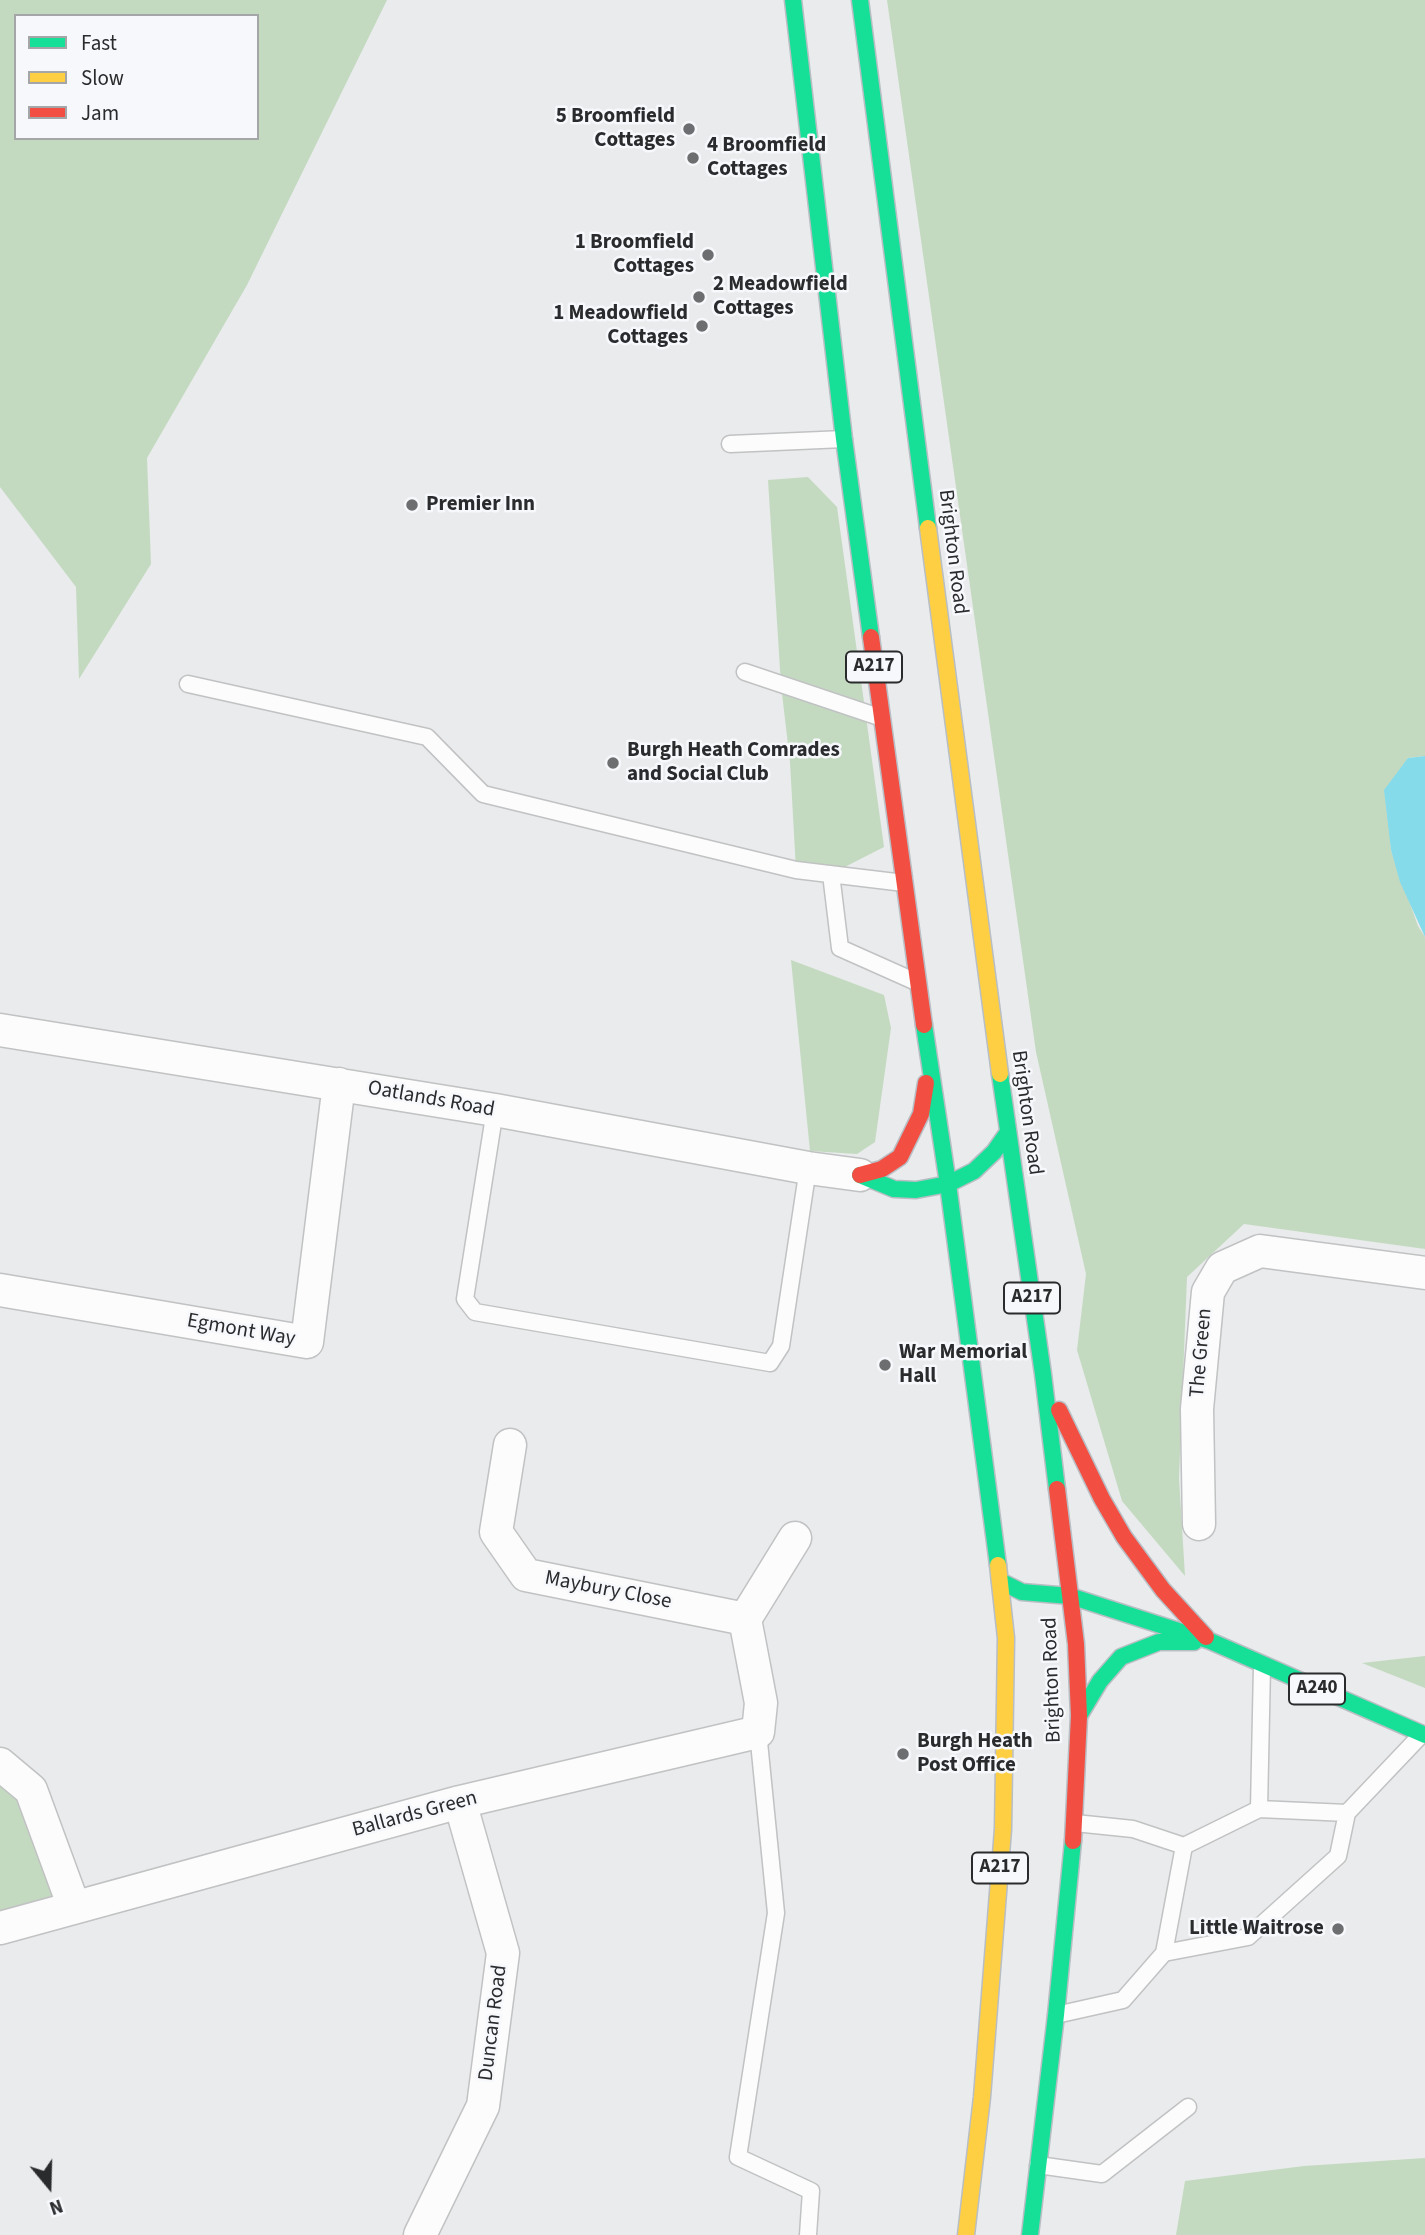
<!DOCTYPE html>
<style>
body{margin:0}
#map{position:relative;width:1425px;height:2235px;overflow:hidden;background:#e9ebec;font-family:"Source Sans 3",sans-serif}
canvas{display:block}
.legend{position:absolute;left:14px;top:14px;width:245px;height:126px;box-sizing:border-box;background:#f6f8fb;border:2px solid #a4a6a8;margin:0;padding:9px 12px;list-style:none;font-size:21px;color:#2a2b2c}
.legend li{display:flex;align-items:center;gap:14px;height:35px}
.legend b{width:35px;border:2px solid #a4a6a8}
.north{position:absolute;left:14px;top:2151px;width:70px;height:70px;-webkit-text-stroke:5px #f6f8fb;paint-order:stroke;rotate:161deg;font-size:19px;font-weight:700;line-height:28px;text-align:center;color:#2a2b2c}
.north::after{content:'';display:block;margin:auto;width:24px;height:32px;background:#2a2b2c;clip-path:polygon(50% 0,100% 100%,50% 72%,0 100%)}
</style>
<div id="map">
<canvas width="1425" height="2235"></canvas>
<ul class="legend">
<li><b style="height:9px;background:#16e098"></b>Fast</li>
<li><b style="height:9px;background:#ffcf43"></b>Slow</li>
<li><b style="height:9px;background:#f24e42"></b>Jam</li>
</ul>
<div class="north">N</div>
</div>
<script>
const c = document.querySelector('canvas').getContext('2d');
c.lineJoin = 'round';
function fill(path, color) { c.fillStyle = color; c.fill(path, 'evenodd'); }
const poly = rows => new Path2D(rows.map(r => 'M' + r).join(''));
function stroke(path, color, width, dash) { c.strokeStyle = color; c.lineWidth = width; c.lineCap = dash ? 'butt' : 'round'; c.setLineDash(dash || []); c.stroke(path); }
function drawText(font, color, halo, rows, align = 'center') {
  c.font = font + ' "Source Sans 3",sans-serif'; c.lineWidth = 5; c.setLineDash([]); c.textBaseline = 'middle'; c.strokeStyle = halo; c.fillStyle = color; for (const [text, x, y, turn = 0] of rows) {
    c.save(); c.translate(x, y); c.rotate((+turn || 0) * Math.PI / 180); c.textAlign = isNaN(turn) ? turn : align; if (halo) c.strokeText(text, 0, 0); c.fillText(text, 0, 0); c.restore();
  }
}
const green = poly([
 [0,0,387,0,247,285,147,458,151,564,79,679,76,587,0,487],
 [16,16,257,16,257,138,16,138],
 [887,0,1425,0,1425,756,1408,758,1390,834,1391,850,1418,926,1425,937,1425,1249,1244,1224,1187,1277,1179,1478,1185,1576,1122,1501,1077,1350,1086,1274,1036,1052],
 [808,477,837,507,884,847,831,874,796,870,790,762,781,685,768,480],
 [791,960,884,995,891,1028,875,1142,857,1154,810,1151],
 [1425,1656,1425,1688,1362,1663],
 [0,1764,74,1907,0,1928],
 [1425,2158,1425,2235,1176,2235,1185,2181,1304,2166]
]);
const water = poly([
 [1425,756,1425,937,1400,882,1391,850,1384,790,1408,758]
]);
const lane = poly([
 [730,444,844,439],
 [745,672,879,717],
 [188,684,427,737,483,794,796,870,904,883],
 [831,874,840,948,914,981],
 [495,1110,465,1299,475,1312,770,1363,781,1346,808,1168],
 [1262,1666,1259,1809,1347,1813,1422,1734],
 [758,1732,776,1913,738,2157,811,2191,808,2235],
 [1184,1846,1259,1809],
 [1164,1953,1248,1937,1338,1856,1347,1813],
 [1056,2015,1123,2000,1164,1953,1184,1846,1133,1829,1075,1823],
 [1038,2165,1102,2174,1188,2107]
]);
const street = poly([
 [0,1030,495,1110,808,1168,860,1175],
 [0,1290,307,1342,339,1084],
 [1199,1524,1197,1409,1208,1292,1222,1268,1260,1251,1425,1273],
 [745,1619,795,1538],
 [0,1764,31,1790,74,1907],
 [0,1928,460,1802,758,1732,761,1703,745,1619,526,1575,496,1532,510,1445],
 [420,2235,483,2106,503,1953,460,1802]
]);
const fast = poly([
 [793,0,844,439,871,637],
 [860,0,928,528],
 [924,1025,948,1184,998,1565],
 [1000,1074,1043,1374,1057,1489],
 [860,1175,894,1189,916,1190,948,1184,974,1171,994,1152,1008,1132],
 [1000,1581,1022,1592,1070,1596,1210,1641,1425,1735],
 [1079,1716,1100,1681,1121,1657,1159,1642,1194,1642],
 [1030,2235,1056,2015,1073,1841]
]);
const slow = poly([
 [928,528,1000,1074],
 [966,2235,982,2097,1003,1829,1006,1638,998,1565]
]);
const jam = poly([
 [871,637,924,1025],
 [860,1175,882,1169,900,1157,921,1114,926,1083],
 [1059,1410,1102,1499,1124,1537,1163,1590,1206,1637],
 [1057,1489,1076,1644,1079,1716,1073,1841]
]);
const markers = [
 [689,129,7,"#6d6e6f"],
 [693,158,7,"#6d6e6f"],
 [708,255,7,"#6d6e6f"],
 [699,297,7,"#6d6e6f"],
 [702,326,7,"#6d6e6f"],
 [412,505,7,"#6d6e6f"],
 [613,763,7,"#6d6e6f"],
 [885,1365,7,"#6d6e6f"],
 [903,1754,7,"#6d6e6f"],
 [1338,1929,7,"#6d6e6f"]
];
const shields = [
 [874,667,56],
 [1032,1298,56],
 [1317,1689,56],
 [1000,1868,56]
];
const shieldNames = [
 ["A217",874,667],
 ["A217",1032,1298],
 ["A240",1317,1689],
 ["A217",1000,1868]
];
const poiNames = [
 ["5 Broomfield",675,117,"right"],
 ["Cottages",675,141,"right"],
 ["4 Broomfield",707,146],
 ["Cottages",707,170],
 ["1 Broomfield",694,243,"right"],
 ["Cottages",694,267,"right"],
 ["2 Meadowfield",713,285],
 ["Cottages",713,309],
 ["1 Meadowfield",688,314,"right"],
 ["Cottages",688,338,"right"],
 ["Premier Inn",426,505],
 ["Burgh Heath Comrades",627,751],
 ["and Social Club",627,775],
 ["War Memorial",899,1353],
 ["Hall",899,1377],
 ["Burgh Heath",917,1742],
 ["Post Office",917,1766],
 ["Little Waitrose",1324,1929,"right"]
];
const streetNames = [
 ["Brighton Road",952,552,83],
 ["Oatlands Road",431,1100,10],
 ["Brighton Road",1026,1113,82],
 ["Egmont Way",241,1331,10],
 ["The Green",1202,1353,-85],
 ["Maybury Close",608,1591,11],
 ["Brighton Road",1053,1680,-92],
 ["Ballards Green",415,1815,-15],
 ["Duncan Road",494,2023,-83]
];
fill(green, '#c4dac0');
fill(water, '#86dbeb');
stroke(lane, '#c1c2c3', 19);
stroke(street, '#c1c2c3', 35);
stroke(fast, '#b9bec4', 19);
stroke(slow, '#b9bec4', 19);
stroke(jam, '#b9bec4', 19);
stroke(lane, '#fcfcfc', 16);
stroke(street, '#fcfcfc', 32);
stroke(fast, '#16e098', 16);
stroke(slow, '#ffcf43', 16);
stroke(jam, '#f24e42', 16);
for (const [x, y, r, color] of markers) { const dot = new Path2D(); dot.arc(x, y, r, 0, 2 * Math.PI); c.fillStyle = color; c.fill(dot); stroke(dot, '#f6f8fb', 2.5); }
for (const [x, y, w] of shields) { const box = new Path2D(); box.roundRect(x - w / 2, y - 15.5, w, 31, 5); c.fillStyle = '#f6f8fb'; c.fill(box); stroke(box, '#2a2b2c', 2); }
drawText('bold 19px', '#2a2b2c', null, shieldNames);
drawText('bold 21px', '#2a2b2c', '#f6f8fb', poiNames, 'left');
drawText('21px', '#2a2b2c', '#f6f8fb', streetNames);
</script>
